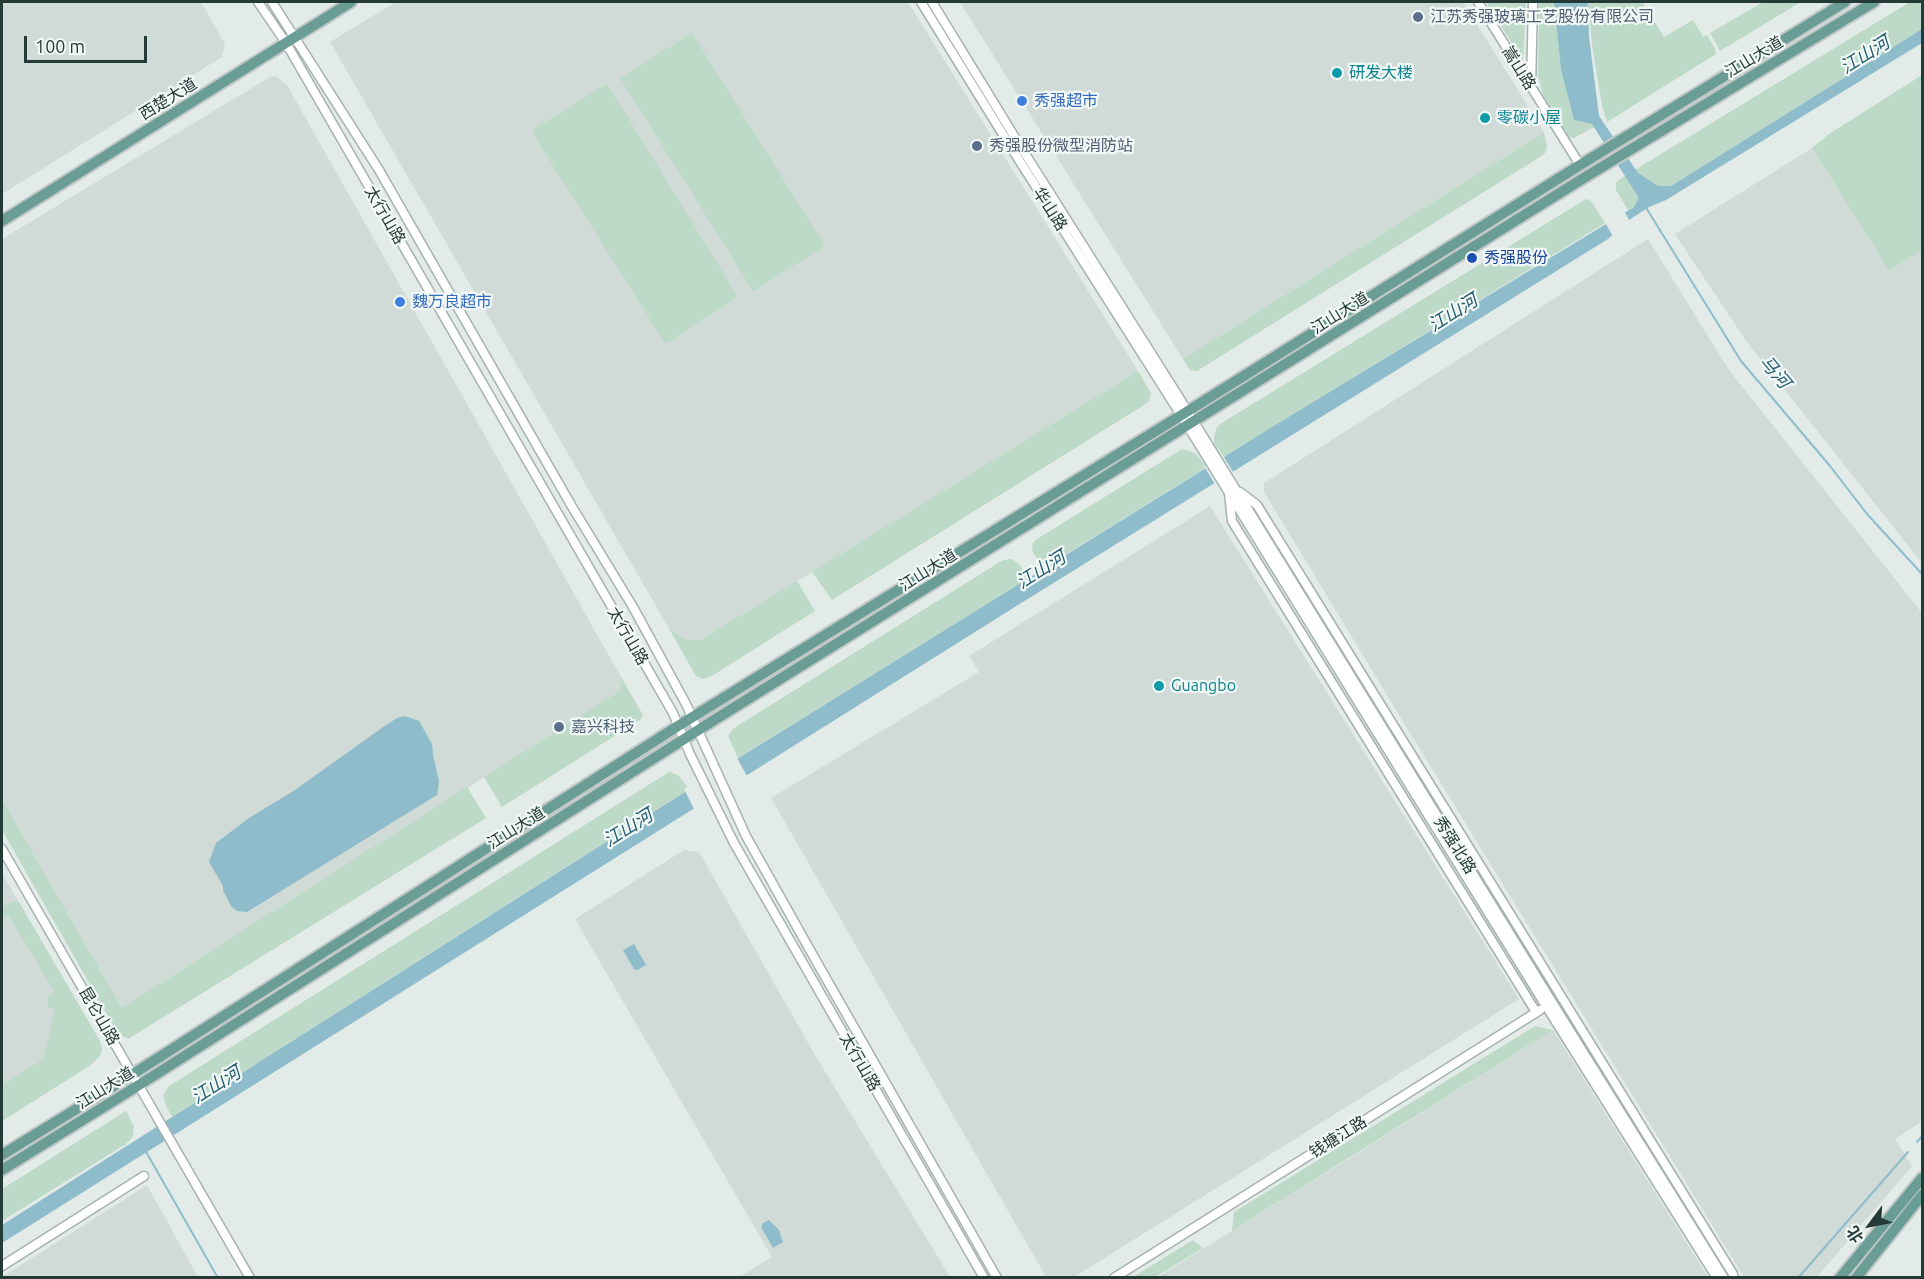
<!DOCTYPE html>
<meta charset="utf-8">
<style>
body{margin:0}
#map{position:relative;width:1924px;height:1279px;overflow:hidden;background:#e2ebe8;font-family:Ubuntu,"Noto Sans SC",sans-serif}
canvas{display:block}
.frame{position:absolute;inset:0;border:3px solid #243a37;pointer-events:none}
.north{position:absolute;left:1840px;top:1195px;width:60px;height:60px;-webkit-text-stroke:4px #f2f8f6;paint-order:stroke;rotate:238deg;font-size:16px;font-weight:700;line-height:24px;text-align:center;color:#243a37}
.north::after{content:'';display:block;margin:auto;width:21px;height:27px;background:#243a37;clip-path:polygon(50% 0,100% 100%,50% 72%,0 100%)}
.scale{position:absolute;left:24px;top:36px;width:123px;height:27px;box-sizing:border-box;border:3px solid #243a37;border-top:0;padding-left:8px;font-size:18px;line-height:21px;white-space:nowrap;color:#243a37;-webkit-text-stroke:4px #f2f8f6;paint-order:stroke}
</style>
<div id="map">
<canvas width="1924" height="1279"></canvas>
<div class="frame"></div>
<div class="north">北</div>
<div class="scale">100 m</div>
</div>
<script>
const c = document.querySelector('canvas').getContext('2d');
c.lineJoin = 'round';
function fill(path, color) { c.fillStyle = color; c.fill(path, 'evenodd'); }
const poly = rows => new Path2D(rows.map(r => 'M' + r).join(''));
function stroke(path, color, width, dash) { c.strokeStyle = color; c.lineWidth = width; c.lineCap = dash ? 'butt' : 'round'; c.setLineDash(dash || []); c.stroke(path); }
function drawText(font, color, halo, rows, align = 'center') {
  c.font = font + ' Ubuntu,"Noto Sans SC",sans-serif'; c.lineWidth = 4.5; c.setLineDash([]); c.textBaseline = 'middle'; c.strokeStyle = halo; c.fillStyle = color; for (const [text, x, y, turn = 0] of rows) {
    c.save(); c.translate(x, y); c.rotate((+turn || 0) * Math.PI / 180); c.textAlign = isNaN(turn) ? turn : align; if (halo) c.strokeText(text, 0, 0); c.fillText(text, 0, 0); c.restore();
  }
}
const built = poly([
 [2,2,201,2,225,44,222,57,2,194],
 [396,2,908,2,1138,371,895,522,700,640,683,639,668,627,330,42],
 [960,2,1463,2,1544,132,1183,359],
 [276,76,287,85,621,677,621,690,122,1008,2,799,2,239,270,77],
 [1812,148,1889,271,1922,250,1922,563,1746,341,1675,234],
 [1648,239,1729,370,1922,613,1922,1121,1895,1139,1912,1166,1817,1277,1744,1277,1410,733,1264,492,1264,483],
 [1210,506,1519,999,1074,1277,1046,1277,771,798,979,672,969,656],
 [684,850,699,852,815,1055,950,1277,739,1277,772,1257,575,919],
 [2,873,102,1047,100,1056,89,1066,2,1121],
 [1553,1030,1708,1277,1156,1278,1350,1158],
 [147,1185,198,1277,2,1277]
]);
const green = poly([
 [1486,2,1526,2,1523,61],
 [1539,2,1554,2,1561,70,1574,120,1592,124,1594,127,1574,138,1568,137,1544,98,1538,76],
 [1588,2,1642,2,1664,37,1693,20,1703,37,1707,35,1715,49,1716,54,1607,122,1602,106,1592,44],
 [1763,2,1801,2,1720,51,1710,33],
 [1910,2,1922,2,1922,29,1671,186,1628,210,1616,190,1616,183,1620,179],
 [692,33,825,246,753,291,620,78],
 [1922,75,1922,250,1889,271,1812,148,1829,134],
 [605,85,608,85,738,297,667,343,665,343,533,134,534,129],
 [1544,132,1547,147,1545,153,1540,157,1197,371,1190,370,1183,359],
 [1586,199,1591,201,1605,223,1224,457,1214,443,1214,438,1216,429,1220,424],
 [1138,371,1151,393,1149,401,1144,405,832,600,812,572],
 [1182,449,1195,453,1207,467,1044,568,1032,551,1033,543,1037,539],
 [1012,559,1019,564,1029,578,738,758,728,736,734,728,1003,560],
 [797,581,815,611,710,677,703,679,696,676,668,627,684,639,700,640],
 [621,677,643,715,640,720,502,807,484,777,621,690],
 [669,772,678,775,689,789,172,1117,166,1106,163,1095,169,1086],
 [467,787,486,818,128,1039,122,1036,114,1027,2,830,2,799,122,1008],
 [13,901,19,902,100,1041,102,1051,100,1056,89,1066,2,1121,2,1085,39,1062,44,1056,55,1009,48,1008,48,995,54,991,8,915,2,918,3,907],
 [1535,1026,1553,1030,1232,1231,1234,1212],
 [126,1111,134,1127,133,1136,126,1144,2,1221,2,1189],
 [1193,1240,1203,1248,1155,1277,1133,1277]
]);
const water = poly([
 [1554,2,1588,2,1589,37,1599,116,1638,173,1658,186,1671,186,1922,29,1922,43,1666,200,1649,207,1632,218,1608,239,1018,605,2,1243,2,1225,729,764,1277,424,1634,207,1639,198,1592,124,1574,120,1561,70],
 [405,716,419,721,432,744,433,755,439,781,437,795,247,912,237,911,231,906,223,890,223,886,209,862,216,843,249,818,295,790,386,725,397,718],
 [634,944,646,965,637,970,634,969,623,950],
 [769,1220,779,1230,783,1242,773,1248,761,1227,763,1223]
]);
const pier = poly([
 [1623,209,1631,223,1614,238,1604,221],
 [1222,454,1235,475,1216,486,1204,466],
 [736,756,748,778,695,811,684,789]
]);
const stream = poly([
 [1645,206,1741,361,1830,466,1867,514,1922,574],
 [1917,1142,1922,1136],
 [145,1150,218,1278],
 [1798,1278,1908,1152]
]);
const minor = poly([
 [258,2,286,43,673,713,690,754,734,843,984,1278],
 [272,2,379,170,571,505,633,607,686,704,746,836,815,959,997,1278],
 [921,2,1012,149,1181,415,1546,1006,1717,1278],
 [932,2,1019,144,1178,396,1552,1002,1724,1278],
 [1478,2,1580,165],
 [1531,86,1533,2],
 [1240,492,1257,505,1733,1274,1733,1278],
 [1229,494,1232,521,1536,1012],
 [2,849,250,1278],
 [2,1266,144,1176],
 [1114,1278,1540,1010]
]);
const major = poly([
 [2,221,351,2],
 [2,1155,133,1074,678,726,1188,411,1580,165,1845,2],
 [2,1170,139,1085,711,722,1587,176,1874,2],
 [1840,1278,1922,1178],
 [1856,1278,1922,1195]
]);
const markers = [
 [1418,17,6,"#5c6f8a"],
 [1337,73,6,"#0f9aa8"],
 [1022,101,6,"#3f7fe0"],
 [1485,118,6,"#0f9aa8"],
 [977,146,6,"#5c6f8a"],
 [1472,258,6,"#1a4fb4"],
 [400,302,6,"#3f7fe0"],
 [1159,686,6,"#0f9aa8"],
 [559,727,6,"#5c6f8a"]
];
const serviceNames = [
 ["江苏秀强玻璃工艺股份有限公司",1430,17],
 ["秀强股份微型消防站",989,146],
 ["嘉兴科技",571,727]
];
const streetNames = [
 ["江山大道",1754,57,-31],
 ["嵩山路",1519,68,58],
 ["西楚大道",168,99,-32],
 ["华山路",1050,209,57],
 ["太行山路",385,215,60],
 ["江山大道",1340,313,-32],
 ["江山大道",928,570,-32],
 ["太行山路",628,636,60],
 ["江山大道",516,828,-32],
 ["秀强北路",1455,845,58],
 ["昆仑山路",99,1016,60],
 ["太行山路",860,1062,60],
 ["江山大道",105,1088,-32],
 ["钱塘江路",1338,1137,-32]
];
const cultureNames = [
 ["研发大楼",1349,73],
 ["零碳小屋",1497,118],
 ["Guangbo",1171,686]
];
const shopNames = [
 ["秀强超市",1034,101],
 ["魏万良超市",412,302]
];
const transitNames = [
 ["秀强股份",1484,258]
];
const waterNames = [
 ["江山河",1865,55,-32],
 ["江山河",1453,313,-32],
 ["马河",1775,372,50],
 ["江山河",1041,570,-32],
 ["江山河",628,828,-32],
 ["江山河",216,1085,-32]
];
fill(built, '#d0dbd7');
fill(green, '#bddac8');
fill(water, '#8fbccb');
fill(pier, '#e2ebe8');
stroke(stream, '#8fbccb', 2);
stroke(minor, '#a5b2af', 11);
stroke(major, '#c2c8c7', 14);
stroke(minor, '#fff', 8);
stroke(major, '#6a9d95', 10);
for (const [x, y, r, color] of markers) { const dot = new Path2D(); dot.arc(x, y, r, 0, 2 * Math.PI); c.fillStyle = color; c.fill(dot); stroke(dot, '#f2f8f6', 2); }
drawText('16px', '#4e5e75', '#f2f8f6', serviceNames, 'left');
drawText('16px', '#243a37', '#f2f8f6', streetNames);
drawText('16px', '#0d838f', '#f2f8f6', cultureNames, 'left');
drawText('16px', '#366cbe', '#f2f8f6', shopNames, 'left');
drawText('16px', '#164399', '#f2f8f6', transitNames, 'left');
drawText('italic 18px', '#235d71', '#f2f8f6', waterNames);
</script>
